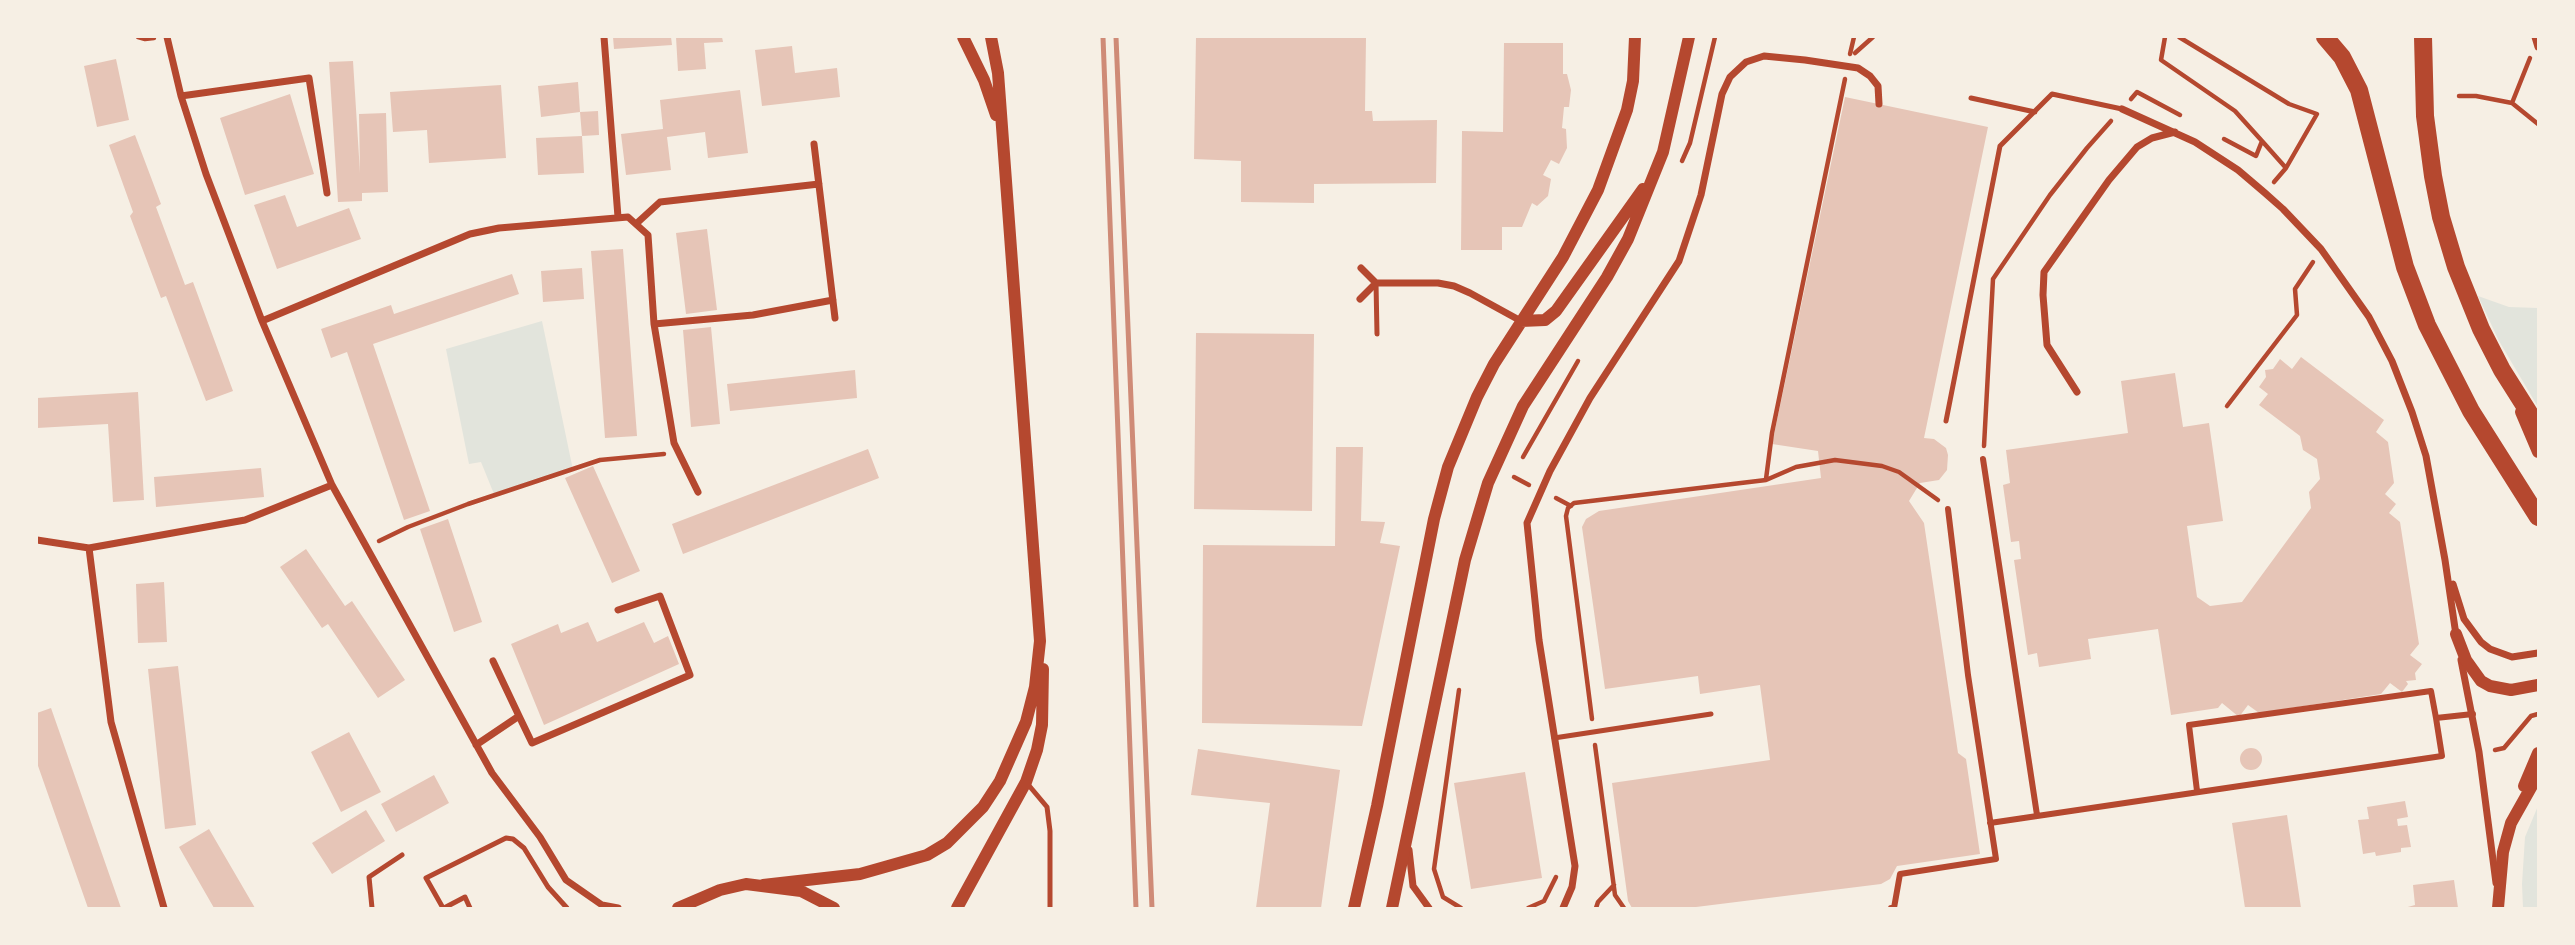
<!DOCTYPE html>
<style>
body{margin:0}
#map{position:relative;width:2575px;height:945px;overflow:hidden;background:#f6efe4;font-family:"Noto Sans",sans-serif}
canvas{display:block}
.frame{position:absolute;inset:0;border:38px solid #f6efe4;pointer-events:none}
</style>
<div id="map">
<canvas width="2575" height="945"></canvas>
<div class="frame"></div>
</div>
<script>
const c = document.querySelector('canvas').getContext('2d');
c.lineJoin = 'round';
function fill(path, color) { c.fillStyle = color; c.fill(path, 'evenodd'); }
const poly = rows => new Path2D(rows.map(r => 'M' + r).join(''));
function stroke(path, color, width, dash) { c.strokeStyle = color; c.lineWidth = width; c.lineCap = dash ? 'butt' : 'round'; c.setLineDash(dash || []); c.stroke(path); }
const green = poly([
 [2478,296,2509,307,2538,308,2538,407,2499,341],
 [542,321,573,470,494,494,481,462,469,464,446,349],
 [2538,806,2538,908,2523,908,2522,884,2525,837]
]);
const building = poly([
 [613,37,671,37,672,45,614,49],
 [676,37,722,37,723,42,704,43,706,69,678,71],
 [1196,37,1366,38,1365,111,1372,111,1373,121,1437,120,1436,183,1314,184,1314,203,1241,202,1241,161,1194,159],
 [1504,43,1563,43,1563,74,1567,74,1571,90,1569,107,1564,107,1562,128,1566,129,1567,148,1559,164,1551,160,1543,175,1551,179,1548,196,1537,206,1532,203,1522,227,1502,227,1502,250,1461,250,1462,131,1503,132],
 [792,46,795,73,837,68,840,97,762,106,755,50],
 [116,59,129,120,97,127,84,66],
 [353,61,360,173,359,114,386,113,388,192,362,193,362,201,338,202,329,62],
 [578,82,580,112,541,117,538,86],
 [501,85,506,158,429,163,427,130,393,132,390,92],
 [740,90,748,153,708,158,705,132,667,137,671,170,626,175,621,134,663,129,660,100],
 [290,94,314,174,245,195,220,118],
 [1845,97,1988,127,1924,438,1934,439,1946,448,1948,455,1947,470,1939,480,1920,483,1909,501,1924,523,1958,753,1966,759,1980,854,1897,866,1890,879,1881,884,1688,908,1632,908,1628,901,1612,783,1770,760,1760,685,1700,694,1698,676,1605,689,1582,527,1586,519,1599,511,1821,478,1818,451,1772,444],
 [598,111,599,135,582,136,580,112],
 [135,135,161,204,156,207,185,285,193,282,233,391,206,401,166,296,161,298,130,216,133,212,109,145],
 [582,136,584,173,538,175,536,138],
 [285,195,297,227,349,208,361,239,277,269,254,205],
 [707,229,717,310,686,314,676,233],
 [623,249,637,436,605,438,591,251],
 [582,268,584,299,543,302,541,271],
 [512,274,519,294,373,344,430,511,404,520,347,352,331,358,321,329,391,305,394,314],
 [711,327,720,424,691,427,683,330],
 [1196,333,1314,334,1312,511,1194,509],
 [2301,357,2384,420,2376,432,2388,442,2394,483,2385,494,2396,504,2389,513,2400,522,2419,644,2410,655,2422,664,2415,673,2416,680,2406,681,2408,684,2402,692,2390,683,2381,694,2259,713,2248,705,2239,717,2222,703,2218,708,2171,715,2158,629,2088,639,2091,659,2039,667,2037,653,2028,655,2014,560,2021,559,2019,541,2011,542,2003,485,2010,483,2006,450,2128,433,2121,381,2175,373,2183,427,2209,423,2223,521,2187,526,2197,597,2210,606,2242,602,2311,508,2309,492,2320,479,2317,459,2303,450,2300,436,2259,405,2268,394,2259,387,2266,377,2265,370,2273,369,2280,359,2292,369],
 [855,370,857,398,730,411,727,384],
 [138,392,144,500,113,502,108,424,37,428,37,398],
 [1336,447,1363,447,1361,521,1385,522,1380,543,1400,546,1362,726,1202,723,1203,545,1335,546],
 [868,449,879,478,683,554,672,524],
 [593,466,640,571,612,583,565,478],
 [261,468,264,497,156,507,154,477],
 [448,519,482,622,454,632,420,529],
 [306,549,345,606,352,601,405,680,378,698,328,624,322,628,280,567],
 [164,582,167,642,138,643,136,584],
 [588,622,597,642,644,622,654,643,668,636,679,664,544,725,511,644,558,624,561,633],
 [178,666,196,825,165,829,148,669],
 [51,708,121,908,88,908,37,763,37,713],
 [349,732,381,792,341,812,311,752],
 '2240 759a11 11 0 1 1 22 0a11 11 0 1 1-22 0Z',
 [1198,749,1340,770,1321,908,1256,908,1270,803,1191,795],
 [1525,772,1542,878,1471,889,1454,783],
 [434,775,449,803,396,832,381,804],
 [2405,801,2408,817,2397,819,2398,826,2407,825,2411,847,2401,848,2401,852,2376,856,2375,852,2363,854,2358,820,2369,819,2367,807],
 [366,810,385,841,332,874,312,843],
 [2287,815,2301,908,2245,908,2232,823],
 [209,829,255,908,214,908,179,847],
 [2454,880,2458,908,2404,908,2415,905,2413,885]
]);
const path = poly([
 [138,37,145,39,154,38],
 [2165,37,2161,60,2235,111,2262,141,2256,156,2224,139],
 [2179,37,2289,104,2317,114,2286,168],
 [1855,53,1873,37],
 [1850,54,1854,37],
 [2459,96,2476,96,2512,103,2538,124],
 [2131,99,2137,92,2180,115],
 [2512,103,2530,58],
 [2262,141,2286,168,2274,182],
 [1682,161,1690,143,1715,37],
 [2227,406,2297,315,2295,289,2313,262],
 [1984,446,1993,279,2050,195,2087,148,2111,121],
 [1523,457,1578,361],
 [1514,477,1529,485],
 [1766,479,1772,433,1845,79],
 [1556,498,1571,506],
 [379,541,408,527,468,504,600,460,664,454],
 [1459,690,1434,869,1443,897,1461,908],
 [1592,719,1566,516,1568,508,1574,503,1766,480,1796,467,1835,460,1882,466,1899,472,1938,500],
 [1595,745,1615,895,1624,908],
 [2495,750,2504,748,2531,716,2538,714],
 [1528,908,1544,901,1556,877],
 [1596,908,1598,902,1614,885]
]);
const service = poly([
 [1971,98,2035,112],
 [1376,283,1377,334],
 [1946,421,2000,146,2052,94,2122,109],
 [1554,738,1711,714],
 [1026,782,1047,807,1050,831,1050,908],
 [372,908,369,877,402,855],
 [443,908,426,878,506,838,513,839,524,848,548,887,567,908],
 [444,908,465,897,470,908]
]);
const pedestrian = poly([
 [1983,459,2037,815],
 [2197,791,2189,725,2431,691,2436,718],
 [1990,823,2442,756,2436,718,2473,714],
 [1891,908,1894,908,1900,874,1996,859,1968,675,1948,509]
]);
const minor = poly([
 [167,37,181,96,206,174,262,321,332,485,492,773,540,837,566,880,602,905,618,908],
 [604,37,618,217],
 [2535,37,2538,47],
 [181,96,309,78,327,193],
 [2122,109,2195,142,2238,170,2265,193,2283,209,2321,249,2369,317,2392,361,2412,412,2426,456,2445,560,2456,635],
 [814,144,835,318],
 [637,223,660,202,819,184],
 [1361,268,1376,283],
 [1360,299,1376,283,1438,283,1454,286,1470,293,1521,321],
 [262,321,470,234,499,228,628,217,648,235,654,324,674,443,698,492],
 [654,324,753,315,833,300],
 [2077,392,2047,345,2043,295,2044,272,2109,180,2137,147,2152,138,2175,132],
 [37,540,89,548,245,520,332,485],
 [89,548,111,722,164,908],
 [2453,584,2464,619,2481,642,2490,649,2512,657,2538,653],
 [2461,660,2479,752,2496,883],
 [519,716,532,743,690,675,660,596,618,610],
 [476,745,519,716,493,661],
 [1409,850,1413,886,1429,908],
 [1563,908,1572,887,1575,866,1539,640,1527,523,1550,471,1590,398,1679,261,1701,195,1722,94,1730,77,1746,62,1764,56,1805,60,1858,68,1870,76,1878,86,1879,104]
]);
const tertiary = poly([
 [963,37,984,80,996,115],
 [1521,321,1545,320,1556,311,1643,189],
 [2521,412,2538,452],
 [2456,634,2466,660,2481,681,2490,686,2511,690,2538,685],
 [2524,786,2538,753],
 [763,885,860,874,927,855,947,843,983,807,1000,781,1026,722,1035,687,1040,641,998,73,991,37],
 [678,908,720,890,746,884,801,891,834,908],
 [957,908,1026,782,1037,750,1042,725,1043,669],
 [1354,908,1377,806,1434,519,1448,467,1477,397,1494,364,1563,257,1598,190,1627,110,1633,81,1635,37],
 [1392,908,1465,560,1488,483,1523,406,1607,277,1628,239,1663,152,1689,37],
 [2498,908,2503,852,2511,823,2538,775]
]);
const primary = poly([
 [2325,37,2342,57,2359,90,2405,267,2427,325,2471,411,2538,517],
 [2423,37,2425,116,2433,176,2441,217,2456,267,2481,329,2502,370,2538,427]
]);
const rail = poly([
 [1103,37,1136,908],
 [1116,37,1152,908]
]);
fill(green, '#e2e4dc');
fill(building, '#e6c5b7');
stroke(path, '#b5482f', 4.5);
stroke(service, '#b5482f', 5);
stroke(pedestrian, '#b5482f', 6);
stroke(minor, '#b5482f', 7);
stroke(tertiary, '#b5482f', 12);
stroke(primary, '#b5482f', 18);
stroke(rail, '#cf8b77', 5);
</script>
